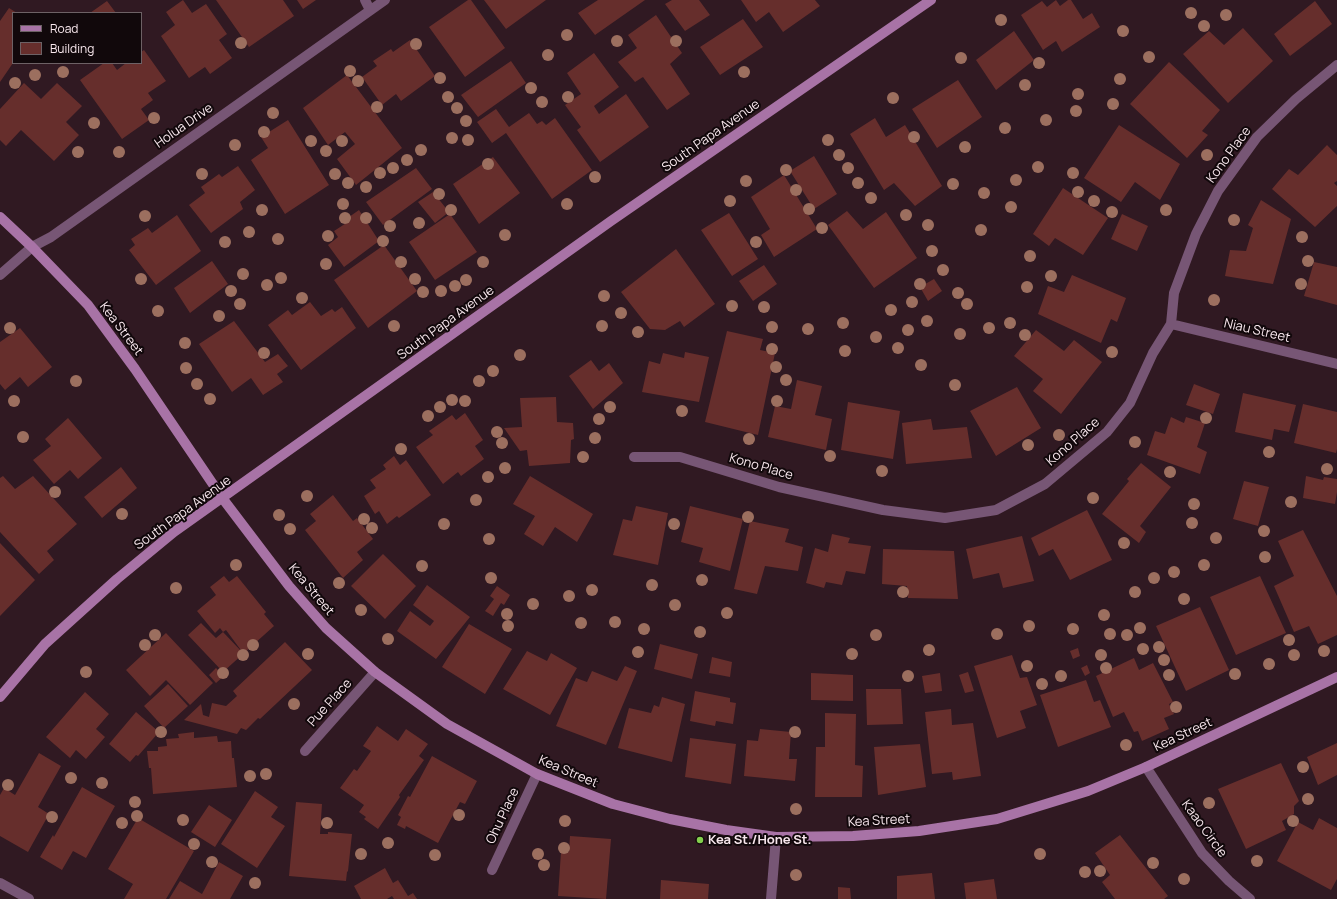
<!DOCTYPE html>
<style>
body{margin:0}
#map{position:relative;width:1337px;height:899px;overflow:hidden;background:#301922;font-family:Manrope,sans-serif}
canvas{display:block}
.legend{position:absolute;left:12px;top:12px;width:130px;height:52px;box-sizing:border-box;background:#11080b;border:1px solid #6d6165;margin:0;padding:5px 7px;list-style:none;font-size:12px;color:#f8e7ed}
.legend li{display:flex;align-items:center;gap:8px;height:20px}
.legend b{width:20px;border:1px solid #6d6165}
</style>
<div id="map">
<canvas width="1337" height="899"></canvas>
<ul class="legend">
<li><b style="height:5px;background:#a873a6"></b>Road</li>
<li><b style="height:11px;background:#662e2c"></b>Building</li>
</ul>
</div>
<script>
const c = document.querySelector('canvas').getContext('2d');
c.lineJoin = 'round';
function fill(path, color) { c.fillStyle = color; c.fill(path, 'evenodd'); }
const poly = rows => new Path2D(rows.map(r => 'M' + r).join(''));
function stroke(path, color, width, dash) { c.strokeStyle = color; c.lineWidth = width; c.lineCap = dash ? 'butt' : 'round'; c.setLineDash(dash || []); c.stroke(path); }
function drawText(font, color, halo, rows, align = 'center') {
  c.font = font + ' Manrope,sans-serif'; c.lineWidth = 4; c.setLineDash([]); c.textBaseline = 'middle'; c.strokeStyle = halo; c.fillStyle = color; for (const [text, x, y, turn = 0] of rows) {
    c.save(); c.translate(x, y); c.rotate((+turn || 0) * Math.PI / 180); c.textAlign = isNaN(turn) ? turn : align; if (halo) c.strokeText(text, 0, 0); c.fillText(text, 0, 0); c.restore();
  }
}
const building = poly([
 [183,0,192,13,206,4,227,34,219,40,232,58,210,74,205,67,189,78,161,36,175,25,166,12],
 [216,0,283,0,294,16,249,47],
 [297,0,316,0,303,9],
 [468,0,471,0,505,48,465,77,429,27],
 [484,0,546,0,506,29],
 [598,0,645,0,595,35,578,13],
 [672,0,699,0,710,15,685,31,665,4],
 [741,0,815,0,820,6,783,32,769,12,756,22],
 [1056,0,1060,6,1068,0,1071,0,1083,19,1092,13,1100,27,1062,52,1056,41,1043,50,1021,15,1042,1,1047,7],
 [107,1,116,13,90,13],
 [1315,1,1332,24,1290,56,1274,34],
 [9,8,17,13,13,13,13,63,0,82,0,21],
 [656,15,682,53,670,64,690,94,667,110,643,77,635,82,618,62,637,48,628,35],
 [743,19,763,47,720,75,700,47],
 [1243,28,1273,61,1228,103,1183,54,1209,31,1224,45],
 [1014,31,1034,60,996,90,976,60],
 [410,40,435,76,401,101,396,94,382,105,362,77,377,66,373,61,391,49,393,52],
 [144,50,166,81,148,93,153,100,141,109,149,120,122,139,80,80,104,63,112,63,117,70,126,63,141,63,141,52],
 [594,53,619,87,594,106,599,114,626,94,649,127,600,162,577,130,581,127,565,105,581,94,567,73],
 [511,61,526,83,478,117,461,95],
 [1169,62,1220,110,1202,131,1208,135,1187,158,1130,104],
 [347,75,402,148,356,185,337,159,355,144,345,132,328,145,303,108],
 [958,80,982,117,937,148,912,109],
 [24,83,41,99,57,83,82,106,66,122,79,135,54,161,21,130,6,146,0,140,0,109],
 [496,109,509,127,529,113,537,124,542,121,546,125,555,118,592,170,552,199,506,133,492,143,477,122],
 [875,118,886,137,905,125,942,186,915,206,894,183,884,190,850,134],
 [288,120,329,185,285,214,251,160,268,148,261,137],
 [1119,125,1180,164,1160,200,1135,182,1121,202,1084,178],
 [1327,145,1337,155,1337,181,1334,183,1337,186,1337,206,1315,227,1272,189,1289,169,1298,175],
 [814,156,837,194,814,209,790,171],
 [493,157,520,193,479,224,453,184],
 [238,166,255,190,240,202,243,209,211,233,189,205,205,193,201,187,219,174,222,177],
 [416,168,432,189,383,225,366,202],
 [784,175,817,229,774,257,761,235,770,229,751,197],
 [1063,188,1108,218,1083,255,1055,238,1049,246,1033,234],
 [433,192,449,212,435,223,418,202],
 [1261,200,1291,219,1273,284,1225,276,1230,250,1246,251,1253,228,1248,225],
 [359,210,379,241,344,267,328,245,338,237,334,231,351,220,349,217],
 [847,211,863,229,886,212,917,258,874,288,828,225],
 [729,213,758,259,732,276,701,230],
 [450,214,477,252,435,280,409,242],
 [1122,214,1148,226,1137,251,1111,239],
 [177,215,201,251,156,285,129,250,135,245,131,239,148,228,152,233],
 [384,245,417,291,368,328,334,280],
 [676,249,715,304,684,327,680,321,665,330,650,329,621,292],
 [212,261,228,284,190,313,174,288],
 [1314,262,1337,267,1337,305,1304,296],
 [764,265,777,284,753,301,739,281],
 [1072,275,1126,298,1117,322,1111,319,1101,343,1038,314,1048,286,1064,292],
 [934,279,942,291,928,301,920,287],
 [310,302,321,316,332,309,335,312,342,307,356,328,301,370,268,325,288,310,292,315],
 [234,321,265,362,278,354,288,366,277,374,283,382,263,395,251,378,232,392,199,344],
 [20,328,52,367,28,387,20,377,5,390,0,384,0,342],
 [1036,330,1064,351,1074,340,1102,362,1061,414,1033,391,1043,379,1014,356],
 [727,331,763,339,760,350,775,353,758,435,705,422],
 [685,352,709,357,699,402,642,392,649,361,660,364,663,353,684,358],
 [591,360,599,371,609,363,623,383,593,409,569,376],
 [797,380,822,386,815,415,832,419,826,450,768,437,775,406,791,409],
 [1194,384,1220,394,1213,414,1186,405],
 [1017,387,1041,428,996,456,970,411],
 [1243,393,1296,405,1289,432,1274,429,1272,440,1235,432],
 [556,397,557,422,573,423,574,439,571,440,570,463,529,466,527,450,520,451,504,428,522,427,520,398],
 [848,402,900,411,893,459,841,450],
 [1303,404,1337,412,1337,449,1336,453,1294,443],
 [465,413,483,440,475,446,484,459,461,476,458,472,443,484,416,447,433,435,429,431,452,415,456,420],
 [1171,417,1184,423,1186,417,1205,423,1197,447,1207,452,1200,474,1147,455,1155,431,1165,434],
 [68,418,102,458,78,479,70,470,54,484,33,460,51,446,45,439],
 [931,419,933,430,967,427,972,458,906,464,902,423],
 [394,456,400,465,406,460,431,495,399,518,397,516,387,524,379,511,375,514,364,496,376,488,370,480,386,469,383,465],
 [1141,463,1171,487,1140,526,1146,532,1139,543,1102,514,1129,481,1127,479],
 [121,467,137,488,102,518,84,497],
 [3,476,15,489,33,476,77,524,47,551,54,560,39,574,0,532,0,478],
 [530,476,593,514,577,542,555,527,543,546,524,534,535,516,513,504],
 [1306,476,1323,480,1324,477,1337,479,1337,492,1335,504,1303,498],
 [1244,481,1269,487,1258,526,1233,519],
 [333,495,353,521,357,518,373,539,357,552,363,560,343,578,305,530,316,521,310,514],
 [636,506,668,513,658,565,613,555,623,519,632,521],
 [690,506,743,519,730,571,699,562,703,548,681,542],
 [1087,510,1112,560,1070,580,1053,549,1039,556,1031,538],
 [750,521,789,529,785,542,803,547,798,571,765,566,757,594,734,589],
 [1303,530,1337,596,1337,635,1318,644,1309,626,1294,632,1274,586,1294,576,1278,541],
 [832,534,850,538,848,543,871,546,865,574,846,571,842,585,826,582,824,588,806,583,815,548,828,552],
 [1022,536,1034,581,1003,588,999,573,973,579,966,549],
 [0,543,35,580,0,616],
 [883,549,954,551,958,599,908,598,907,586,882,584],
 [383,554,416,586,385,619,351,586],
 [224,576,229,582,237,576,266,612,264,614,274,626,223,672,188,635,201,623,216,638,223,632,220,628,215,633,197,611,216,595,210,587],
 [226,630,243,653,223,632],
 [1260,576,1286,633,1236,655,1210,597],
 [427,585,470,617,436,659,397,631,410,611,430,626,434,621,413,605],
 [497,586,510,595,504,605,501,603,493,616,485,611,494,599,490,596],
 [1200,607,1229,670,1186,691,1156,626],
 [469,624,512,649,485,694,442,667],
 [166,633,213,683,190,705,166,680,150,696,126,670],
 [285,642,312,670,260,719,258,718,246,730,241,728,237,734,184,720,201,704,203,715,209,717,212,703,226,706,237,696,233,691],
 [660,644,698,654,692,679,654,669],
 [1078,648,1080,656,1073,659,1070,651],
 [527,651,547,661,551,653,577,668,550,715,503,689],
 [1012,655,1020,678,1027,677,1037,705,1020,711,1026,728,997,738,974,666],
 [712,657,732,662,730,677,709,673],
 [1134,658,1139,670,1153,663,1173,702,1169,704,1174,714,1164,718,1169,729,1142,741,1138,731,1134,732,1124,712,1113,717,1096,676],
 [1087,665,1090,673,1085,676,1081,668],
 [625,666,637,671,606,745,556,726,576,678,587,682,592,671,617,681],
 [216,668,224,676,216,683,209,675],
 [968,672,974,691,965,693,959,675],
 [811,673,853,675,853,701,811,700],
 [940,673,942,691,925,693,922,676],
 [1086,680,1094,702,1100,700,1111,727,1058,747,1040,695],
 [168,684,188,706,164,728,144,706],
 [866,689,901,689,903,724,867,725],
 [695,691,730,698,730,702,736,703,733,724,716,721,715,726,690,721],
 [85,692,109,714,96,729,105,737,86,759,76,750,70,758,46,737],
 [662,697,685,704,672,762,618,748,629,708,651,713,654,705,659,707],
 [951,709,952,725,973,723,981,776,953,780,952,772,932,774,925,712],
 [136,712,159,732,138,756,136,755,130,762,109,744],
 [825,713,856,714,855,765,863,766,862,797,815,797,816,747,825,747],
 [377,726,398,741,406,729,428,744,419,756,424,760,399,795,400,797,378,829,364,819,366,817,359,812,364,805,340,788,354,769,357,771,371,751,363,746],
 [760,729,791,732,789,759,797,759,795,781,744,776,747,740,758,741],
 [194,732,194,738,217,736,218,742,231,741,232,758,234,758,237,787,153,794,151,768,149,768,147,751,158,751,158,747,167,746,166,739,179,738,178,734],
 [690,738,736,744,731,784,685,777],
 [1337,743,1337,775,1318,785,1307,757],
 [920,744,926,787,878,795,874,747],
 [39,753,61,766,38,807,49,814,28,852,0,836,0,795,4,788,15,795],
 [432,756,477,781,465,804,460,802,438,843,406,826,405,829,397,825,401,817,398,815,408,796,410,797],
 [1281,763,1299,801,1294,806,1294,814,1282,821,1286,830,1246,849,1218,789],
 [82,787,115,806,86,858,73,851,62,870,40,857,53,835,54,837],
 [255,791,278,807,271,817,285,826,257,868,221,844],
 [296,802,322,804,320,834,328,834,328,832,352,834,348,871,347,872,346,881,289,876],
 [209,805,232,820,215,847,191,832],
 [138,818,194,851,166,899,124,899,133,884,108,869],
 [1319,818,1337,828,1337,879,1331,890,1277,861,1298,822,1313,830],
 [1120,835,1168,896,1164,899,1115,899,1102,882,1110,875,1095,853],
 [570,836,611,839,606,899,558,896,561,852,569,852],
 [219,862,243,876,230,899,169,899,180,881,202,894],
 [385,868,393,883,398,880,408,896,413,893,417,899,394,899,392,896,387,899,361,899,354,886],
 [932,873,935,899,897,899,897,876],
 [994,879,997,899,966,899,964,883],
 [661,880,709,884,708,899,660,899],
 [838,887,850,888,851,899,838,899]
]);
const street = poly([
 [365,0,370,10],
 [0,275,32,247,51,237,385,0],
 [1171,324,1337,364],
 [634,457,680,457,779,487,883,510,945,518,996,510,1045,484,1107,432,1130,403,1153,353,1171,324,1174,293,1196,234,1218,191,1257,137,1296,99,1337,65],
 [305,751,375,672],
 [1146,767,1202,853,1229,881,1250,899],
 [492,870,537,774],
 [0,883,29,899],
 [771,899,776,837]
]);
const secondary = poly([
 [0,217,32,247,88,305,135,369,223,499,289,586,326,628,375,672,447,724,537,774,613,804,670,819,726,830,776,837,853,836,919,831,997,819,1088,791,1146,767,1337,677],
 [0,697,45,644,117,579,174,532,611,221,931,0]
]);
const trees = [
 [1191,13],
 [1226,15],
 [1001,20],
 [1204,26],
 [1123,31],
 [567,35],
 [617,41],
 [676,41],
 [241,43],
 [416,44],
 [548,55],
 [1149,57],
 [961,58],
 [1039,63],
 [350,71],
 [63,72],
 [744,72],
 [35,75],
 [440,78],
 [1120,79],
 [358,81],
 [15,83],
 [1025,85],
 [531,88],
 [1078,94],
 [448,97],
 [568,97],
 [893,98],
 [542,102],
 [1113,104],
 [377,107],
 [457,108],
 [1076,111],
 [273,113],
 [154,118],
 [1046,120],
 [466,121],
 [94,123],
 [1005,128],
 [264,132],
 [914,137],
 [452,138],
 [468,140],
 [828,140],
 [311,141],
 [342,141],
 [235,145],
 [965,147],
 [421,150],
 [326,151],
 [78,152],
 [119,152],
 [839,155],
 [1207,155],
 [407,160],
 [488,164],
 [1038,167],
 [393,168],
 [848,168],
 [786,170],
 [380,173],
 [1073,173],
 [202,174],
 [335,174],
 [595,177],
 [1016,180],
 [746,181],
 [348,183],
 [858,183],
 [953,184],
 [366,187],
 [796,190],
 [1078,192],
 [984,193],
 [439,194],
 [871,198],
 [730,201],
 [1094,201],
 [343,204],
 [567,204],
 [1011,207],
 [809,209],
 [262,210],
 [451,210],
 [1166,210],
 [1112,212],
 [906,215],
 [145,216],
 [345,218],
 [366,218],
 [1234,220],
 [419,223],
 [928,225],
 [390,226],
 [822,228],
 [981,230],
 [249,232],
 [505,235],
 [328,236],
 [1302,237],
 [278,239],
 [383,241],
 [225,242],
 [756,242],
 [932,251],
 [1030,256],
 [1308,261],
 [401,262],
 [483,262],
 [326,264],
 [943,270],
 [243,274],
 [1051,276],
 [281,278],
 [141,279],
 [415,279],
 [466,280],
 [920,284],
 [1301,284],
 [267,285],
 [455,286],
 [1027,287],
 [231,291],
 [441,291],
 [423,292],
 [958,293],
 [604,296],
 [302,298],
 [1214,300],
 [912,302],
 [240,304],
 [967,304],
 [732,306],
 [764,307],
 [891,310],
 [158,311],
 [621,313],
 [219,316],
 [927,321],
 [843,323],
 [1010,323],
 [394,326],
 [602,326],
 [772,327],
 [10,328],
 [989,328],
 [808,329],
 [908,330],
 [638,332],
 [960,334],
 [1025,335],
 [876,337],
 [185,343],
 [898,348],
 [772,349],
 [845,351],
 [1112,352],
 [264,353],
 [520,355],
 [921,365],
 [776,367],
 [186,368],
 [493,371],
 [786,380],
 [76,381],
 [479,381],
 [197,384],
 [955,385],
 [210,399],
 [452,400],
 [14,401],
 [465,401],
 [777,401],
 [440,407],
 [610,407],
 [682,411],
 [428,416],
 [1206,418],
 [599,419],
 [497,432],
 [1059,435],
 [23,437],
 [595,438],
 [749,439],
 [1135,442],
 [502,443],
 [1028,445],
 [401,449],
 [1269,452],
 [830,456],
 [583,457],
 [505,468],
 [1327,469],
 [882,471],
 [1170,472],
 [488,477],
 [55,492],
 [307,496],
 [1093,498],
 [476,500],
 [1291,502],
 [1194,504],
 [122,514],
 [279,515],
 [748,517],
 [364,519],
 [1192,523],
 [444,524],
 [674,524],
 [372,528],
 [290,529],
 [1264,531],
 [1216,538],
 [489,539],
 [1124,543],
 [1265,557],
 [236,565],
 [1204,565],
 [422,566],
 [1174,572],
 [491,578],
 [1154,578],
 [702,580],
 [339,583],
 [652,585],
 [176,588],
 [592,590],
 [903,592],
 [1135,592],
 [569,596],
 [1184,599],
 [533,604],
 [675,605],
 [361,610],
 [727,613],
 [507,614],
 [1104,615],
 [615,622],
 [581,623],
 [508,626],
 [1029,626],
 [1140,628],
 [644,629],
 [1073,629],
 [700,632],
 [997,634],
 [1110,634],
 [155,635],
 [876,635],
 [1127,635],
 [388,639],
 [1289,640],
 [145,645],
 [253,645],
 [1159,647],
 [1143,649],
 [929,650],
 [1324,651],
 [638,652],
 [308,654],
 [852,654],
 [243,655],
 [1101,655],
 [1294,655],
 [1164,660],
 [1269,664],
 [1027,666],
 [1106,668],
 [86,672],
 [223,673],
 [1235,674],
 [1169,675],
 [908,676],
 [1061,676],
 [1042,684],
 [294,704],
 [1176,707],
 [161,732],
 [795,732],
 [1126,745],
 [1303,767],
 [266,774],
 [250,776],
 [71,778],
 [102,783],
 [8,785],
 [1308,799],
 [135,802],
 [1209,803],
 [796,809],
 [459,815],
 [137,816],
 [52,817],
 [183,820],
 [565,821],
 [1293,821],
 [122,823],
 [327,823],
 [388,843],
 [194,844],
 [564,848],
 [361,854],
 [538,854],
 [1040,854],
 [435,855],
 [1257,861],
 [212,862],
 [1153,863],
 [544,865],
 [1100,871],
 [1085,872],
 [796,875],
 [1184,879],
 [255,883]
];
const markers = [
 [700,840,4,"#84cf4d"]
];
const streetNames = [
 ["Holua Drive",184,126,-35],
 ["South Papa Avenue",711,136,-35],
 ["Kono Place",1229,155,-54],
 ["South Papa Avenue",446,323,-36],
 ["Kea Street",121,329,53],
 ["Niau Street",1257,331,13],
 ["Kono Place",1073,442,-41],
 ["Kono Place",761,467,16],
 ["South Papa Avenue",183,513,-36],
 ["Kea Street",311,590,50],
 ["Pue Place",330,703,-48],
 ["Kea Street",1183,735,-25],
 ["Kea Street",568,772,23],
 ["Ohu Place",503,816,-65],
 ["Kea Street",879,821,-3],
 ["Kaao Circle",1204,829,54]
];
const poiNames = [
 ["Kea St./Hone St.",708,840]
];
fill(building, '#662e2c');
stroke(street, '#775675', 10);
stroke(secondary, '#a873a6', 10);
c.fillStyle = '#9c6f5f';
for (const [x, y] of trees) { c.beginPath(); c.arc(x, y, 6, 0, 2 * Math.PI); c.fill(); }
for (const [x, y, r, color] of markers) { const dot = new Path2D(); dot.arc(x, y, r, 0, 2 * Math.PI); c.fillStyle = color; c.fill(dot); stroke(dot, '#11080b', 1.5); }
drawText('13px', '#f8e7ed', '#11080b', streetNames);
drawText('bold 13px', '#f8e7ed', '#11080b', poiNames, 'left');
</script>
